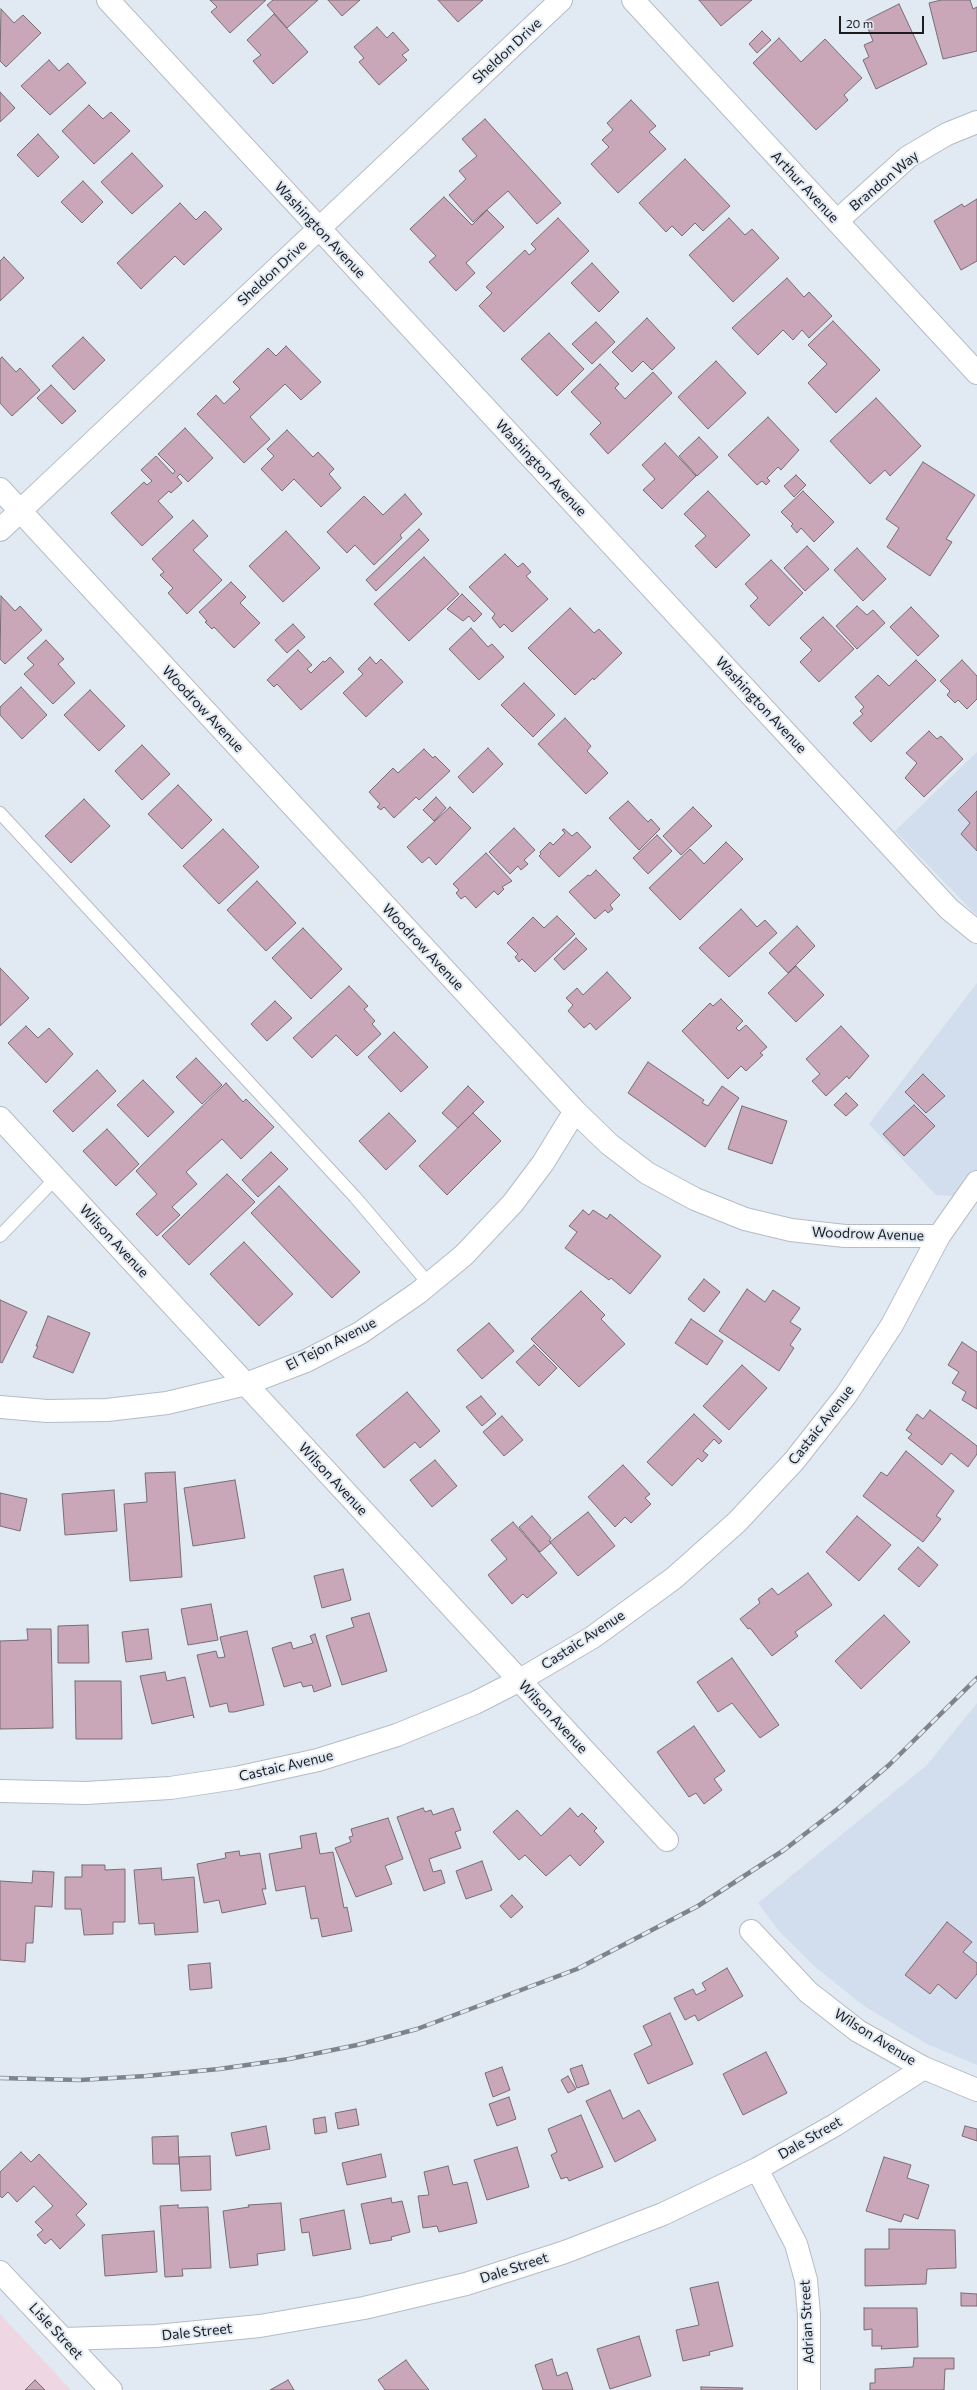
<!DOCTYPE html>
<style>
body{margin:0}
#map{position:relative;width:977px;height:2390px;overflow:hidden;background:#e1e9f2;font-family:Commissioner,sans-serif}
canvas{display:block}
.scale{position:absolute;left:839px;top:16px;width:85px;height:18px;box-sizing:border-box;border:2px solid #1a1c20;border-top:0;padding-left:5px;font-size:12px;line-height:14px;white-space:nowrap;color:#1a1c20;-webkit-text-stroke:3px #e1e9f2;paint-order:stroke}
</style>
<div id="map">
<canvas width="977" height="2390"></canvas>
<div class="scale">20 m</div>
</div>
<script>
const c = document.querySelector('canvas').getContext('2d');
c.lineJoin = 'round';
function fill(path, color) { c.fillStyle = color; c.fill(path, 'evenodd'); }
const poly = rows => new Path2D(rows.map(r => 'M' + r).join(''));
function stroke(path, color, width, dash) { c.strokeStyle = color; c.lineWidth = width; c.lineCap = dash ? 'butt' : 'round'; c.setLineDash(dash || []); c.stroke(path); }
function drawText(font, color, halo, rows, align = 'center') {
  c.font = font + ' Commissioner,sans-serif'; c.lineWidth = 4; c.setLineDash([]); c.textBaseline = 'middle'; c.strokeStyle = halo; c.fillStyle = color; for (const [text, x, y, turn = 0] of rows) {
    c.save(); c.translate(x, y); c.rotate((+turn || 0) * Math.PI / 180); c.textAlign = isNaN(turn) ? turn : align; if (halo) c.strokeText(text, 0, 0); c.fillText(text, 0, 0); c.restore();
  }
}
const built = poly([
 [977,752,977,916,895,831],
 [977,983,977,1197,936,1195,869,1124],
 [977,1703,977,2065,927,2044,864,2006,814,1966,779,1931,758,1903,927,1765]
]);
const industrial = poly([
 [0,2314,71,2390,0,2390]
]);
const building = poly([
 [210,0,266,0,230,33,211,12,217,7,210,0],
 [273,0,318,0,287,28,267,5,273,0],
 [328,0,360,0,342,16,328,0],
 [438,0,483,0,458,22,438,0],
 [699,0,752,0,721,26,699,0],
 [941,0,970,0,973,9,977,7,977,51,943,59,929,3,941,0],
 [899,4,927,64,876,89,863,60,869,57,864,45,873,41,865,21,899,4],
 [1,9,14,23,23,15,41,33,6,67,0,61,1,9],
 [274,14,308,52,273,84,253,61,261,55,247,40,274,14],
 [377,27,387,38,393,32,409,50,402,55,407,60,379,85,359,62,364,58,354,47,377,27],
 [762,31,771,40,757,53,749,44,762,31],
 [779,38,801,62,825,39,862,78,844,95,848,100,816,130,753,63,779,38],
 [49,60,59,71,68,63,86,83,50,115,21,86,49,60],
 [0,92,15,108,0,122,0,92],
 [631,100,656,126,649,132,666,149,618,193,591,164,609,147,602,140,613,130,607,123,631,100],
 [89,105,103,119,111,112,130,131,94,164,62,131,89,105],
 [485,119,561,203,537,224,508,191,473,222,449,195,466,179,459,171,477,156,462,139,485,119],
 [38,134,59,157,38,177,17,155,38,134],
 [132,153,163,186,132,214,101,182,132,153],
 [685,159,730,206,703,231,695,223,682,236,672,226,666,232,639,203,685,159],
 [83,181,103,202,82,223,61,202,83,181],
 [444,197,472,225,487,210,504,227,466,263,475,273,456,291,429,262,436,256,410,229,444,197],
 [977,199,977,261,961,270,934,221,962,204,964,207,977,199],
 [180,203,196,220,205,211,222,229,184,265,175,256,141,289,117,263,180,203],
 [558,218,589,251,504,332,479,306,492,293,486,287,525,250,529,255,536,249,531,244,558,218],
 [729,218,745,235,752,229,779,258,733,302,689,255,729,218],
 [4,257,24,278,0,301,0,261,4,257],
 [592,263,619,292,599,312,571,283,592,263],
 [787,278,804,297,809,292,832,316,809,338,802,330,793,340,783,330,758,355,732,328,787,278],
 [647,318,675,348,652,370,643,361,632,372,612,352,647,318],
 [833,321,880,370,836,413,808,383,827,364,808,345,833,321],
 [596,322,615,342,592,364,572,344,596,322],
 [549,333,584,369,557,396,521,359,549,333],
 [83,337,105,360,74,390,52,366,83,337],
 [286,346,321,382,301,400,285,384,250,417,270,439,244,463,197,414,216,395,224,404,240,389,233,382,268,348,276,356,286,346],
 [2,357,16,372,20,368,40,390,12,416,0,403,0,359,2,357],
 [716,361,746,393,708,429,678,397,716,361],
 [600,364,619,384,615,388,625,399,653,372,672,393,608,454,590,434,601,423,571,392,600,364],
 [51,385,76,411,62,424,37,398,51,385],
 [876,398,921,446,890,476,885,470,870,484,830,441,876,398],
 [768,417,799,450,781,470,778,467,767,478,770,481,766,485,762,481,757,485,728,455,768,417],
 [185,428,213,458,188,482,180,474,177,477,182,483,171,493,169,491,158,501,173,517,142,546,111,513,144,482,147,485,152,481,141,470,156,456,173,474,175,471,158,454,185,428],
 [287,430,313,457,318,452,334,469,329,474,341,488,321,507,294,479,282,491,261,469,274,456,267,449,287,430],
 [699,437,718,457,697,476,679,456,699,437],
 [665,443,696,476,662,509,643,490,655,479,642,465,665,443],
 [923,462,975,495,946,539,952,542,930,576,887,547,899,528,886,519,923,462],
 [796,475,806,485,794,497,784,486,796,475],
 [708,491,750,535,716,568,695,546,706,536,684,514,708,491],
 [803,491,834,522,814,542,801,528,797,533,791,526,793,524,781,512,803,491],
 [405,494,422,514,400,535,402,538,374,565,355,545,347,553,327,532,364,496,383,515,405,494],
 [193,520,208,536,193,550,222,580,187,614,168,593,173,588,160,575,164,572,152,559,193,520],
 [419,529,429,540,376,591,366,580,419,529],
 [286,531,320,568,283,602,249,566,286,531],
 [807,546,829,569,805,591,784,568,807,546],
 [857,548,886,579,863,601,834,570,857,548],
 [505,554,518,567,523,563,531,572,526,576,548,599,512,632,504,624,500,628,492,618,495,614,469,587,505,554],
 [424,557,459,594,409,641,374,604,424,557],
 [771,560,803,593,769,626,750,606,758,598,745,584,771,560],
 [231,582,246,597,240,603,260,623,234,648,214,627,212,629,205,622,207,621,199,612,231,582],
 [462,594,482,614,474,622,469,616,463,621,447,609,462,594],
 [1,596,15,611,20,606,42,630,5,664,0,659,1,596],
 [857,606,867,615,873,610,885,623,857,649,836,626,857,606],
 [911,607,939,636,918,656,890,627,911,607],
 [570,608,594,633,599,629,622,653,594,680,593,678,575,695,528,648,570,608],
 [823,617,854,649,819,682,800,662,812,650,800,638,823,617],
 [293,624,305,637,287,653,275,640,293,624],
 [471,628,488,647,492,644,504,657,479,680,449,649,471,628],
 [46,640,64,659,58,664,75,683,53,704,24,674,34,665,27,658,46,640],
 [298,650,312,665,307,669,311,673,323,661,325,662,330,657,344,672,301,710,277,684,274,687,267,680,298,650],
 [370,657,376,664,381,659,403,682,366,717,343,693,363,674,358,669,370,657],
 [916,660,936,680,871,742,853,723,863,714,860,711,864,707,855,697,878,675,889,686,916,660],
 [962,660,977,676,977,699,967,709,958,700,955,703,947,695,950,691,940,681,962,660],
 [524,683,555,715,533,737,501,705,524,683],
 [21,687,47,715,22,739,0,715,0,707,21,687],
 [90,690,125,726,99,751,64,715,90,690],
 [565,718,591,746,587,751,608,773,586,794,538,744,565,718],
 [929,731,937,739,941,736,963,759,924,797,905,778,917,763,906,753,929,731],
 [142,745,170,774,142,800,115,771,142,745],
 [488,748,503,764,473,793,458,777,488,748],
 [424,749,433,758,435,756,450,771,419,800,416,797,394,818,384,807,381,810,377,807,380,804,369,792,393,768,398,773,424,749],
 [178,785,212,820,182,849,148,814,178,785],
 [977,791,977,851,961,834,970,823,958,810,977,791],
 [436,797,446,808,434,821,423,810,436,797],
 [84,799,110,826,71,863,45,836,84,799],
 [628,801,648,822,651,819,660,829,639,850,609,818,628,801],
 [450,807,471,828,436,865,429,857,422,863,407,847,450,807],
 [693,807,712,826,681,855,663,836,693,807],
 [514,828,535,850,524,860,528,864,521,870,518,866,510,874,489,852,514,828],
 [223,829,259,867,219,904,183,866,223,829],
 [564,829,572,836,577,832,591,847,559,877,539,856,541,854,540,852,550,842,553,845,565,833,562,830,564,829],
 [657,835,672,851,648,874,633,858,657,835],
 [726,842,743,859,680,920,649,888,690,849,704,864,726,842],
 [486,853,512,881,502,887,504,889,498,895,494,891,476,908,465,896,461,899,456,893,459,890,453,884,486,853],
 [596,870,620,895,610,905,613,909,608,913,605,910,595,919,569,892,588,875,590,876,596,870],
 [257,881,296,923,266,951,227,910,257,881],
 [741,909,757,927,765,920,777,933,729,977,699,948,741,909],
 [557,916,575,934,535,972,522,959,519,962,515,957,518,954,507,943,533,917,544,928,557,916],
 [797,926,815,946,788,973,769,953,797,926],
 [303,928,342,969,311,999,272,958,303,928],
 [576,938,587,949,564,970,554,959,576,938],
 [796,966,824,995,796,1022,768,993,796,966],
 [0,968,29,998,0,1026,0,968],
 [607,972,631,998,596,1030,590,1023,584,1028,568,1011,573,1005,566,998,577,988,583,995,607,972],
 [349,986,368,1006,364,1009,375,1021,372,1024,381,1034,357,1056,336,1035,312,1058,293,1038,349,986],
 [721,999,743,1021,736,1028,739,1031,746,1025,767,1047,760,1053,763,1055,746,1071,741,1066,728,1079,682,1031,710,1003,713,1006,721,999],
 [275,1001,292,1018,267,1041,251,1024,275,1001],
 [26,1026,38,1038,49,1028,73,1054,46,1083,8,1043,26,1026],
 [841,1026,869,1056,849,1079,847,1076,826,1096,812,1081,820,1074,806,1059,841,1026],
 [394,1032,428,1067,401,1092,368,1057,394,1032],
 [196,1058,222,1085,202,1104,176,1077,196,1058],
 [648,1062,704,1100,702,1103,708,1106,722,1086,739,1098,705,1147,628,1093,648,1062],
 [97,1070,116,1091,73,1132,53,1111,97,1070],
 [923,1074,945,1096,926,1113,905,1092,923,1074],
 [143,1080,174,1112,148,1137,117,1105,143,1080],
 [226,1083,243,1102,246,1099,274,1127,241,1159,222,1139,200,1159,186,1172,197,1184,172,1207,180,1215,157,1236,136,1214,157,1194,136,1171,226,1083],
 [468,1086,484,1102,458,1128,442,1113,468,1086],
 [846,1093,858,1105,846,1116,834,1105,846,1093],
 [914,1105,935,1126,904,1156,883,1134,914,1105],
 [742,1106,787,1121,772,1164,728,1149,742,1106],
 [389,1113,416,1141,386,1170,359,1141,389,1113],
 [473,1113,501,1141,447,1195,419,1166,473,1113],
 [107,1129,139,1164,116,1186,83,1151,107,1129],
 [271,1152,288,1169,258,1197,242,1180,271,1152],
 [227,1174,255,1202,189,1265,162,1236,227,1174],
 [279,1186,360,1272,332,1298,251,1213,279,1186],
 [583,1210,589,1215,593,1210,607,1219,610,1214,661,1256,630,1294,611,1278,609,1280,565,1248,577,1232,569,1226,583,1210],
 [244,1242,293,1294,259,1326,210,1274,244,1242],
 [704,1279,720,1292,704,1312,688,1299,704,1279],
 [747,1289,765,1302,773,1290,800,1308,790,1322,801,1329,790,1345,794,1348,779,1371,719,1331,747,1289],
 [581,1291,605,1315,601,1319,625,1344,579,1387,531,1339,581,1291],
 [0,1300,27,1312,2,1363,0,1362,0,1300],
 [48,1316,90,1333,73,1373,33,1357,38,1346,36,1346,48,1316],
 [691,1319,723,1341,707,1365,675,1343,691,1319],
 [489,1323,514,1351,482,1379,457,1350,489,1323],
 [962,1342,977,1352,977,1409,962,1400,966,1392,952,1383,959,1372,948,1365,962,1342],
 [534,1345,557,1368,539,1386,516,1362,534,1345],
 [742,1365,767,1388,729,1430,703,1406,742,1365],
 [407,1392,440,1431,420,1448,415,1442,384,1468,356,1435,407,1392],
 [481,1396,496,1414,482,1426,466,1407,481,1396],
 [930,1410,977,1446,977,1454,968,1467,951,1453,942,1465,908,1438,912,1434,906,1430,917,1414,923,1419,930,1410],
 [694,1414,722,1441,719,1444,714,1439,703,1451,708,1455,702,1462,698,1458,672,1486,647,1462,694,1414],
 [502,1416,523,1440,504,1456,483,1432,502,1416],
 [906,1451,954,1491,936,1516,941,1519,923,1542,863,1496,881,1472,887,1476,906,1451],
 [435,1460,457,1486,432,1507,410,1480,435,1460],
 [623,1465,650,1494,645,1498,651,1504,631,1523,625,1517,615,1527,588,1497,623,1465],
 [175,1472,182,1577,130,1581,124,1504,147,1502,145,1473,175,1472],
 [235,1480,245,1538,193,1546,184,1488,235,1480],
 [114,1490,117,1531,65,1535,62,1494,114,1490],
 [0,1493,27,1499,20,1531,0,1526,0,1493],
 [588,1512,615,1546,578,1576,550,1542,588,1512],
 [532,1516,551,1538,549,1541,551,1543,540,1552,519,1527,532,1516],
 [857,1516,891,1545,859,1581,826,1552,857,1516],
 [513,1522,557,1573,527,1598,523,1594,512,1604,488,1575,507,1559,491,1540,513,1522],
 [918,1547,938,1565,919,1587,898,1569,918,1547],
 [343,1569,351,1600,322,1608,314,1576,343,1569],
 [808,1573,832,1605,795,1632,798,1636,772,1656,750,1628,748,1629,740,1619,760,1603,758,1599,772,1588,778,1595,808,1573],
 [211,1604,218,1640,188,1645,181,1609,211,1604],
 [369,1613,387,1671,342,1685,326,1636,354,1627,351,1618,369,1613],
 [884,1615,910,1642,861,1689,835,1661,884,1615],
 [88,1625,89,1663,58,1663,58,1626,88,1625],
 [27,1629,51,1629,53,1728,0,1729,0,1641,28,1640,27,1629],
 [148,1629,152,1659,126,1662,122,1632,148,1629],
 [247,1631,264,1705,234,1712,229,1712,227,1703,210,1707,197,1655,216,1651,218,1658,225,1657,220,1637,247,1631],
 [315,1634,331,1686,314,1692,312,1685,303,1687,301,1682,284,1687,272,1648,291,1642,293,1649,313,1643,310,1636,315,1634],
 [732,1658,779,1725,760,1738,732,1703,718,1712,697,1682,732,1658],
 [165,1672,167,1681,185,1677,194,1718,193,1715,152,1724,140,1676,165,1672],
 [75,1681,121,1681,122,1739,76,1739,75,1681],
 [694,1726,725,1771,714,1779,722,1790,704,1804,696,1793,689,1797,657,1752,694,1726],
 [423,1808,425,1812,431,1810,433,1815,453,1808,461,1830,455,1832,461,1848,429,1859,433,1872,441,1870,445,1883,424,1891,397,1817,423,1808],
 [570,1808,578,1817,582,1813,597,1828,594,1831,604,1842,580,1866,570,1855,546,1876,525,1855,519,1860,493,1832,517,1810,541,1836,570,1808],
 [388,1818,403,1859,385,1866,392,1884,356,1897,335,1848,351,1842,349,1837,353,1836,351,1829,388,1818],
 [316,1833,320,1854,333,1852,344,1908,347,1907,352,1931,322,1937,318,1918,311,1919,305,1886,276,1891,269,1854,302,1848,300,1836,316,1833],
 [239,1851,240,1856,260,1853,266,1889,262,1889,266,1904,222,1913,219,1900,204,1903,197,1864,226,1858,225,1853,239,1851],
 [482,1861,492,1890,466,1899,456,1871,482,1861],
 [82,1865,105,1865,105,1870,125,1869,125,1922,113,1922,113,1934,84,1935,81,1909,65,1909,65,1877,82,1877,82,1865],
 [161,1868,162,1880,194,1877,198,1932,155,1935,154,1923,139,1924,134,1870,161,1868],
 [33,1871,54,1872,52,1907,35,1906,33,1943,26,1943,25,1962,0,1960,0,1881,32,1883,33,1871],
 [512,1895,523,1907,511,1918,500,1906,512,1895],
 [947,1922,972,1942,963,1952,977,1963,977,1974,956,1999,938,1984,930,1994,905,1975,947,1922],
 [210,1963,212,1988,190,1990,188,1965,210,1963],
 [727,1968,743,1996,698,2021,695,2015,685,2020,674,1998,693,1989,696,1995,706,1990,702,1983,727,1968],
 [670,2013,693,2064,648,2084,634,2054,652,2045,643,2026,670,2013],
 [766,2052,787,2093,743,2115,723,2074,766,2052],
 [582,2065,589,2084,577,2088,570,2069,582,2065],
 [502,2067,510,2090,493,2097,485,2073,502,2067],
 [568,2076,576,2089,568,2093,561,2080,568,2076],
 [610,2090,623,2119,639,2110,656,2140,615,2162,586,2101,610,2090],
 [509,2097,516,2119,497,2126,489,2104,509,2097],
 [356,2109,359,2125,338,2129,335,2113,356,2109],
 [581,2115,603,2167,569,2181,567,2177,561,2179,551,2155,557,2152,548,2129,581,2115],
 [325,2117,327,2132,315,2134,313,2119,325,2117],
 [266,2126,270,2149,236,2156,231,2133,266,2126],
 [965,2126,977,2129,977,2141,962,2136,965,2126],
 [178,2136,179,2164,153,2164,152,2137,178,2136],
 [517,2147,529,2187,487,2200,474,2160,517,2147],
 [21,2152,31,2162,39,2154,87,2204,76,2215,85,2225,60,2249,51,2239,45,2244,37,2235,43,2230,35,2222,53,2206,34,2186,17,2202,8,2192,2,2198,0,2196,0,2172,21,2152],
 [381,2154,386,2177,347,2185,342,2163,381,2154],
 [210,2156,211,2190,181,2191,179,2157,210,2156],
 [884,2157,911,2165,907,2178,929,2185,918,2219,904,2214,901,2222,866,2211,884,2157],
 [448,2166,453,2185,467,2182,477,2223,439,2232,437,2226,423,2228,418,2196,429,2195,424,2172,448,2166],
 [391,2198,392,2203,402,2201,410,2232,391,2237,392,2240,370,2244,361,2204,391,2198],
 [281,2203,285,2250,257,2254,258,2265,230,2268,223,2211,249,2207,248,2205,281,2203],
 [178,2205,178,2208,208,2207,211,2268,182,2269,183,2276,165,2277,160,2206,178,2205],
 [344,2210,351,2249,313,2256,309,2232,302,2233,300,2219,344,2210],
 [889,2229,955,2230,956,2268,927,2269,926,2284,865,2286,865,2249,889,2249,889,2229],
 [154,2231,157,2272,105,2276,102,2235,154,2231],
 [718,2282,733,2346,709,2352,710,2355,683,2361,676,2330,699,2325,690,2288,718,2282],
 [961,2293,977,2294,977,2306,961,2306,961,2293],
 [864,2308,917,2308,918,2347,881,2349,882,2346,872,2346,872,2329,864,2330,864,2308],
 [639,2336,651,2376,610,2389,597,2349,639,2336],
 [914,2358,954,2358,954,2369,945,2369,944,2390,870,2390,870,2383,875,2383,875,2369,913,2367,914,2358],
 [552,2359,557,2376,567,2372,573,2390,543,2390,535,2365,552,2359],
 [406,2360,411,2367,429,2390,385,2390,378,2380,406,2360],
 [35,2380,45,2390,25,2390,35,2380],
 [288,2380,294,2390,270,2390,288,2380],
 [701,2387,743,2388,742,2390,701,2390,701,2387]
]);
const lane = poly([
 [0,813,355,1197,429,1284],
 [0,1236,56,1178]
]);
const street = poly([
 [108,0,949,909,977,932],
 [633,0,977,373],
 [837,221,908,157,947,134,977,122],
 [0,489,575,1111,609,1144,647,1173,695,1199,745,1219,791,1230,845,1236,939,1236],
 [0,530,561,0],
 [0,1118,667,1840],
 [0,1407,47,1411,107,1410,167,1403,246,1384,306,1361,360,1333,418,1293,464,1255,513,1203,543,1163,575,1111],
 [0,1791,86,1793,170,1788,236,1778,318,1760,397,1735,475,1703,520,1680,593,1637,674,1578,737,1522,794,1461,846,1395,892,1325,939,1236,977,1182],
 [751,1931,808,1992,858,2031,924,2068,977,2090],
 [757,2169,796,2244,806,2280,809,2315,809,2390],
 [0,2272,111,2390],
 [64,2339,156,2336,260,2326,364,2308,466,2284,565,2252,663,2214,757,2169,835,2125,924,2068]
]);
const rail = poly([
 [0,2078,80,2080,146,2076,219,2069,289,2059,357,2045,417,2029,577,1969,698,1906,784,1850,840,1807,889,1765,977,1678]
]);
const streetNames = [
 ["Sheldon Drive",507,51,-43],
 ["Brandon Way",884,181,-40],
 ["Arthur Avenue",805,187,47],
 ["Washington Avenue",320,230,47],
 ["Sheldon Drive",272,273,-43],
 ["Washington Avenue",541,468,47],
 ["Washington Avenue",761,705,47],
 ["Woodrow Avenue",203,709,47],
 ["Woodrow Avenue",423,947,47],
 ["Woodrow Avenue",868,1234,2],
 ["Wilson Avenue",114,1241,47],
 ["El Tejon Avenue",331,1344,-27],
 ["Castaic Avenue",821,1425,-52],
 ["Wilson Avenue",333,1479,47],
 ["Castaic Avenue",583,1640,-33],
 ["Wilson Avenue",553,1717,47],
 ["Castaic Avenue",286,1766,-13],
 ["Wilson Avenue",875,2037,32],
 ["Dale Street",810,2138,-30],
 ["Dale Street",514,2268,-18],
 ["Adrian Street",807,2322,-93],
 ["Lisle Street",56,2331,47],
 ["Dale Street",197,2332,-6]
];
fill(built, '#d2deee');
fill(industrial, '#eed7e2');
fill(building, '#c9a7b9');
stroke(building, '#786d73', 1);
stroke(lane, '#b5bcc6', 14);
stroke(street, '#b5bcc6', 24);
stroke(lane, '#fff', 12);
stroke(street, '#fff', 22);
stroke(rail, '#7f848a', 4.5);
stroke(rail, '#e1e9f2', 3, [9]);
drawText('14px', '#1a1c20', '#e1e9f2', streetNames);
</script>
